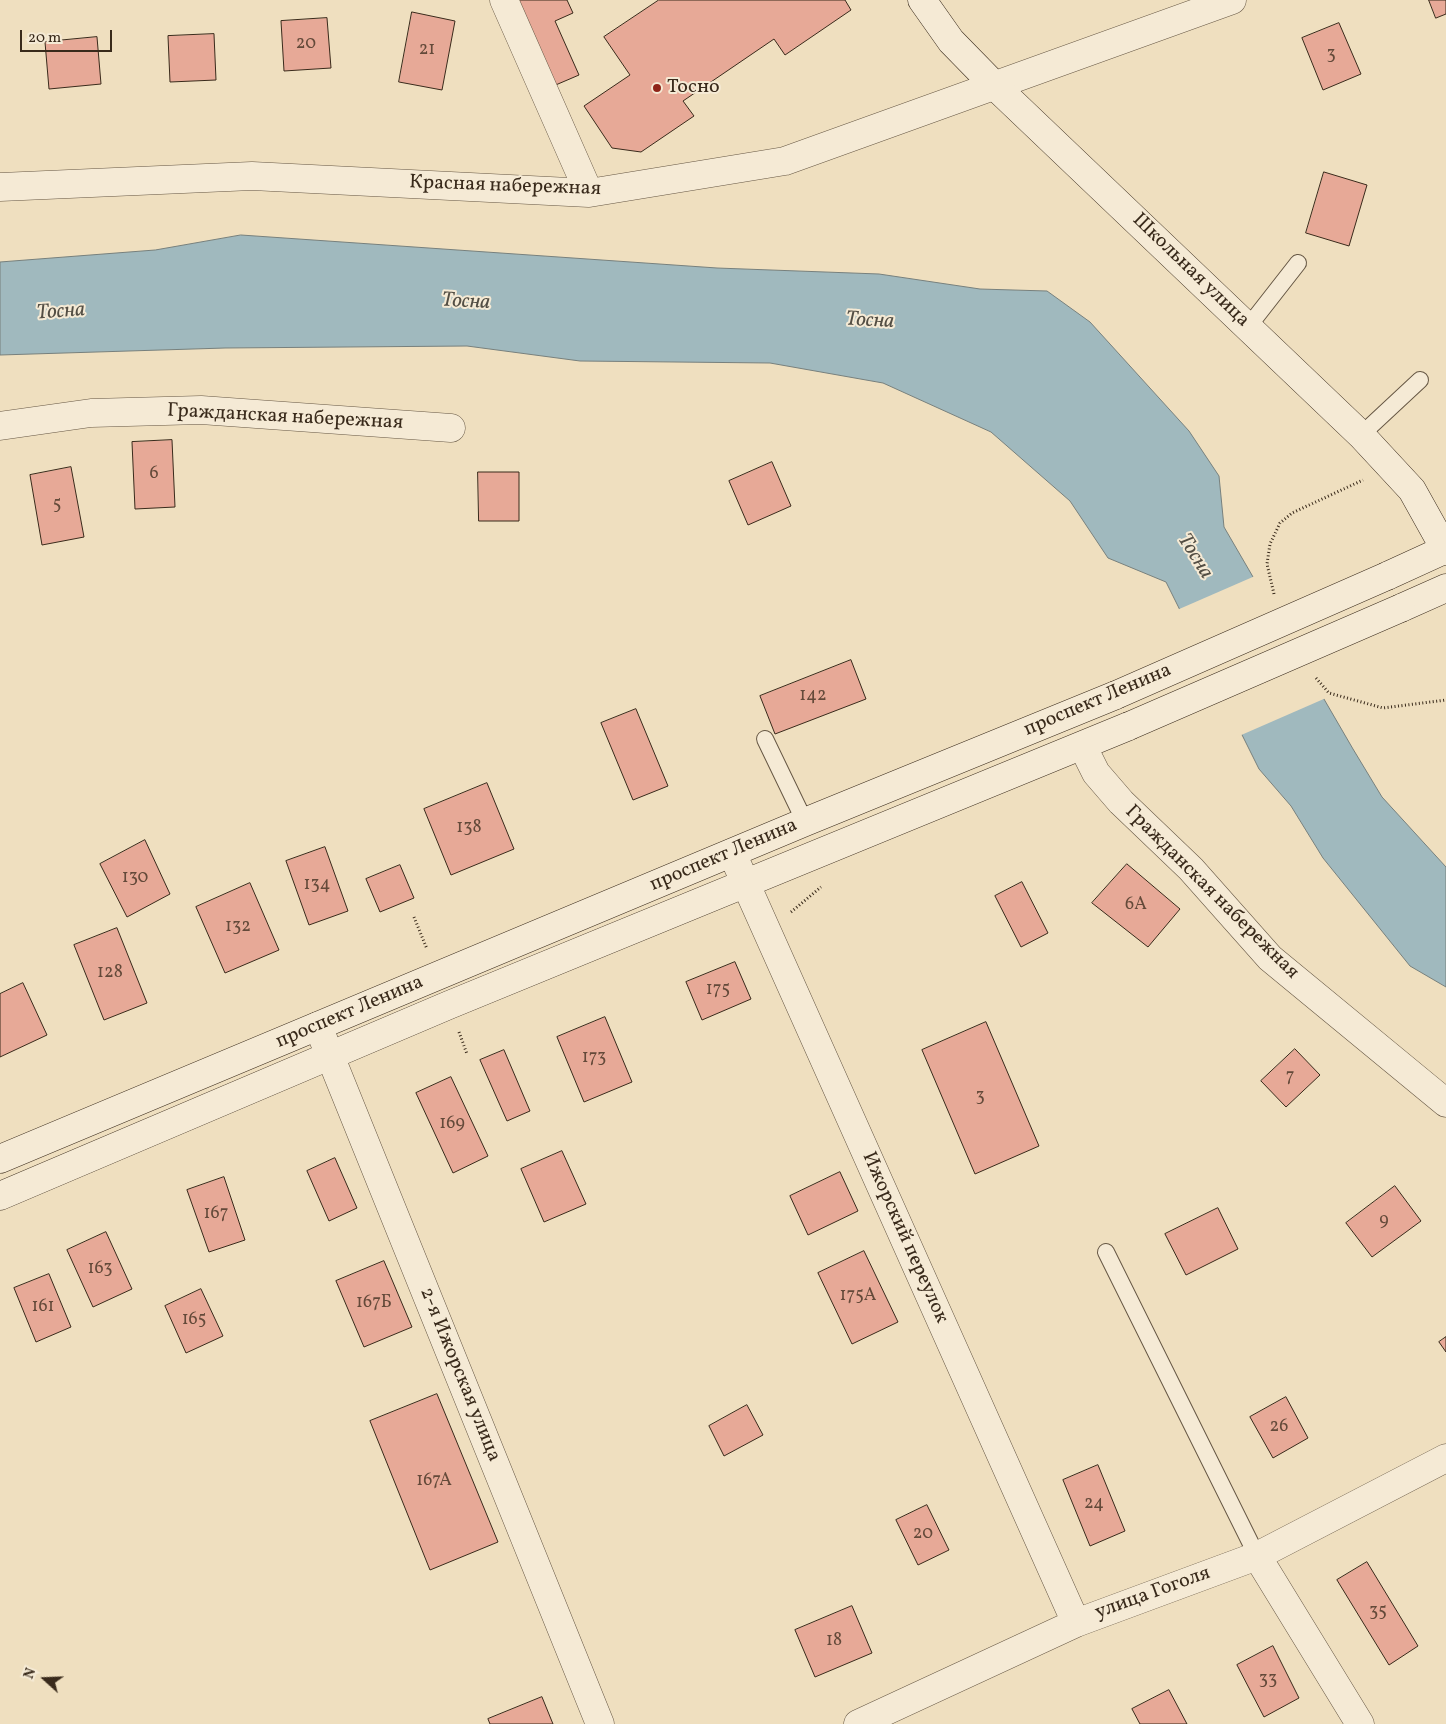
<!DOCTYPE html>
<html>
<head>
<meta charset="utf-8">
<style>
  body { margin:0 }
  #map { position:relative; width:1446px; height:1724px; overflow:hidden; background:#efdfbf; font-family:Vollkorn,serif }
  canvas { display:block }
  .north { position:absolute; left:20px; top:1654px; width:50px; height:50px; -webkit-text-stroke:4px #f5ead5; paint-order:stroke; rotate:290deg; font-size:14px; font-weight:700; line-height:20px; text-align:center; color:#392a1b }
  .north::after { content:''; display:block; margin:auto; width:18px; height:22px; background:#392a1b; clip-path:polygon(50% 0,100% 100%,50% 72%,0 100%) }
  .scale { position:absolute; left:20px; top:30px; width:92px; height:22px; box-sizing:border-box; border:2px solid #392a1b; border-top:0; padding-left:6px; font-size:15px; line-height:18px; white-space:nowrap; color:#392a1b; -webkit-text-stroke:4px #f5ead5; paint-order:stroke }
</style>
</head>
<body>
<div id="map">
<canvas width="1446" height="1724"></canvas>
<div class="north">N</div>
<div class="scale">20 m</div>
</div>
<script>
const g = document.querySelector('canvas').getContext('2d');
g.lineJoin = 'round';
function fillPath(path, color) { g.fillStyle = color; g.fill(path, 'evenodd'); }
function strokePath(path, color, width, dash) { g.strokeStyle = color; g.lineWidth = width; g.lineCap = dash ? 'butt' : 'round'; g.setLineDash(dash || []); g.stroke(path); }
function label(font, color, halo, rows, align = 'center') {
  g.font = font + ' Vollkorn,serif'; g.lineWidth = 4; g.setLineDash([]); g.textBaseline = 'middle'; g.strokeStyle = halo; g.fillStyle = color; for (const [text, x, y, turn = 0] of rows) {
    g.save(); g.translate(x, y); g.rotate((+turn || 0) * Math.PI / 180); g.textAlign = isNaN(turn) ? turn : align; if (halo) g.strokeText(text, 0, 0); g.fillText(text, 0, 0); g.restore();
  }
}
const water = new Path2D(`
  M 241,235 L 717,268 L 879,274 L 980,289 L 1047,291 L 1090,322 L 1189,431 L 1219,476 L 1224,527 L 1353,749 L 1382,797 L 1446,867 L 1446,987 L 1410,966 L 1323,858 L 1291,806 L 1259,769 L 1166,582 L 1108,558 L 1070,501 L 991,432 L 883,383 L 770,363 L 580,361 L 467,346 L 225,348 L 0,355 L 0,262 L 155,250 Z`);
fillPath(water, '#a0b9be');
strokePath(water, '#77807d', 1);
fillPath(new Path2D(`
  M 1255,576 L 1326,698 L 1239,736 L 1177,610 Z`), '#efdfbf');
const building = new Path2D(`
  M 514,0 L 567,0 L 573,13 L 555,21 L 579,75 L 551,87 Z
  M 659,0 L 845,0 L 851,10 L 785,55 L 774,39 L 683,101 L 694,116 L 641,152 L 612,148 L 584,106 L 630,75 L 604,37 Z
  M 1429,0 L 1446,0 L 1446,14 L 1436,18 Z
  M 412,12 L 455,21 L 442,90 L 399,82 Z
  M 327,18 L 331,68 L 284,71 L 281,21 Z
  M 1339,23 L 1361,74 L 1323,90 L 1302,38 Z
  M 214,34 L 216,80 L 170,82 L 168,36 Z
  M 97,37 L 101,84 L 49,89 L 45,42 Z
  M 1324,172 L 1367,185 L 1349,246 L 1306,233 Z
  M 172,440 L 175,507 L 135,509 L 132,442 Z
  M 772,462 L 791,506 L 748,525 L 729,481 Z
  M 71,467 L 84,537 L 42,545 L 30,475 Z
  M 478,472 L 519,472 L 519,521 L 479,521 Z
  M 851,660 L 866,699 L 775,734 L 760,696 Z
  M 636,709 L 668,786 L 633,800 L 601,723 Z
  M 487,783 L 514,849 L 451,875 L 424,809 Z
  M 145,840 L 170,894 L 127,917 L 100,864 Z
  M 325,847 L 348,911 L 309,925 L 286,861 Z
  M 1127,864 L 1180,909 L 1148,947 L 1092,903 Z
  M 400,865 L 414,898 L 380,912 L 366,879 Z
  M 1022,882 L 1048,933 L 1021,947 L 995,896 Z
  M 250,883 L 279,950 L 225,973 L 196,907 Z
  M 117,928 L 147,1003 L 104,1020 L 74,945 Z
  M 735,962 L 751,999 L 702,1020 L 686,982 Z
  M 23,983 L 47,1035 L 0,1057 L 0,994 Z
  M 605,1017 L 632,1082 L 584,1102 L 557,1037 Z
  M 986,1022 L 1039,1146 L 975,1174 L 922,1050 Z
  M 1295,1049 L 1320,1075 L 1286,1107 L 1261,1081 Z
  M 504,1050 L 530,1111 L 507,1121 L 480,1060 Z
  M 451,1077 L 488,1156 L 453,1173 L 416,1093 Z
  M 562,1151 L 586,1204 L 544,1222 L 521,1169 Z
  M 335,1158 L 357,1208 L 329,1221 L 307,1171 Z
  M 840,1172 L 858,1211 L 808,1235 L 790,1196 Z
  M 224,1177 L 245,1240 L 209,1252 L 187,1190 Z
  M 1395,1186 L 1421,1221 L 1372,1257 L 1346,1223 Z
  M 1218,1208 L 1238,1249 L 1186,1275 L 1165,1234 Z
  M 106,1232 L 132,1289 L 93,1307 L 67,1250 Z
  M 864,1251 L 898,1322 L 852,1344 L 818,1273 Z
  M 384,1261 L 412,1327 L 364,1347 L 336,1281 Z
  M 49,1274 L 71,1327 L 36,1342 L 14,1288 Z
  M 201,1289 L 223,1336 L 186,1353 L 165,1306 Z
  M 1446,1337 L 1446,1352 L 1439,1342 Z
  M 437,1394 L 498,1542 L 430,1570 L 370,1421 Z
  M 1286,1397 L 1308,1438 L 1273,1458 L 1250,1417 Z
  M 747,1405 L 763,1435 L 724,1456 L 709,1426 Z
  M 1098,1465 L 1125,1531 L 1090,1546 L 1063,1480 Z
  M 927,1505 L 949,1550 L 918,1565 L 896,1520 Z
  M 1367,1562 L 1418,1646 L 1389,1665 L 1337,1580 Z
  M 852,1606 L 872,1653 L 815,1677 L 795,1630 Z
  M 1273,1646 L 1299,1698 L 1264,1717 L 1237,1665 Z
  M 1169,1690 L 1187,1724 L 1140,1724 L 1132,1709 Z
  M 542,1697 L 553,1724 L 490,1724 L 488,1719 Z`);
fillPath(building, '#e7a997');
strokePath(building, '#392a1b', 1);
const lane = new Path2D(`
  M 1248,327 L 1298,263
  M 1361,435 L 1420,380
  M 765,739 L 805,822
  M 1106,1252 L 1257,1556`);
const street = new Path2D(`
  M 504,0 L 589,193
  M 0,187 L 252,176 L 589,193 L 785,161 L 1232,0
  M 0,426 L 91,413 L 201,410 L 451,428
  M 1083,747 L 1096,773 L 1121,802 L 1191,869 L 1270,958 L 1446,1103
  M 732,853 L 1076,1623
  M 318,1026 L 600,1724
  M 1257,1556 L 1360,1724
  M 858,1724 L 1076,1623 L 1257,1556 L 1446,1458`);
const secondary = new Path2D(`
  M 922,0 L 951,41 L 995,86 L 1361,435 L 1412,490 L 1446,551
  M 1387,576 L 1446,549
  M 1401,608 L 1446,588
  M 0,1159 L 805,822 L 1116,695
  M 0,1196 L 449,1005 L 1129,726`);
strokePath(lane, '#665744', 18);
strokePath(street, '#665744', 29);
strokePath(secondary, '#392a1b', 29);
strokePath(new Path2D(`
  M 1274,594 L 1267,564 L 1270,544 L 1280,523 L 1292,513 L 1363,480
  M 1316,678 L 1329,693 L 1383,708 L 1446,700
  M 791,912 L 821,887
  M 414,917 L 427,949
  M 459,1032 L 467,1054`), '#392a1b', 3, [1, 2.5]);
strokePath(lane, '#f5ead5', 16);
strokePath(street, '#f5ead5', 28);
strokePath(secondary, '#f5ead5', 28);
const secondaryBridge = new Path2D(`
  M 1116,695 L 1387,576
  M 1129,726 L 1401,608`);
strokePath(secondaryBridge, '#392a1b', 29, []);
strokePath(secondaryBridge, '#f5ead5', 28);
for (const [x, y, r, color] of [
  [657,88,5,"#8f2418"]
]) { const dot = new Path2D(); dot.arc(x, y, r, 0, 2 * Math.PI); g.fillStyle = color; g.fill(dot); strokePath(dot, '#f5ead5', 2); }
label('18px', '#644a3a', null, [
  ["20",306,45],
  ["21",427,51],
  ["3",1331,56],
  ["6",154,475],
  ["5",57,506],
  ["142",813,697],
  ["138",469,829],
  ["130",135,879],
  ["134",317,886],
  ["6А",1136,906],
  ["132",238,928],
  ["128",110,974],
  ["175",718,991],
  ["173",594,1059],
  ["7",1290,1078],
  ["3",980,1098],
  ["169",452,1125],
  ["167",216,1215],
  ["9",1384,1222],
  ["163",100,1270],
  ["175А",858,1297],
  ["167Б",374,1304],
  ["161",43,1308],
  ["165",194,1321],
  ["26",1279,1428],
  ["167А",434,1482],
  ["24",1094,1505],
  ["20",923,1535],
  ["35",1378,1613],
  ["18",834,1642],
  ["33",1268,1681]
]);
label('20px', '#392a1b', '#f5ead5', [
  ["Тосно",667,88]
], 'left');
label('20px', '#392a1b', '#f5ead5', [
  ["Красная набережная",505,187,2],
  ["Школьная улица",1190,271,44],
  ["Гражданская набережная",285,418,3],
  ["проспект Ленина",1098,701,-23],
  ["проспект Ленина",724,856,-23],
  ["Гражданская набережная",1211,893,45],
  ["проспект Ленина",350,1013,-23],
  ["Ижорский переулок",904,1238,66],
  ["2-я Ижорская улица",459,1375,68],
  ["улица Гоголя",1153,1594,-20]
]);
label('italic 21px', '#534e44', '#f5ead5', [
  ["Тосна",466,303,3],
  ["Тосна",61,313,-4],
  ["Тосна",870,322,3],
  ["Тосна",1194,557,58]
]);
</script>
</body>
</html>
